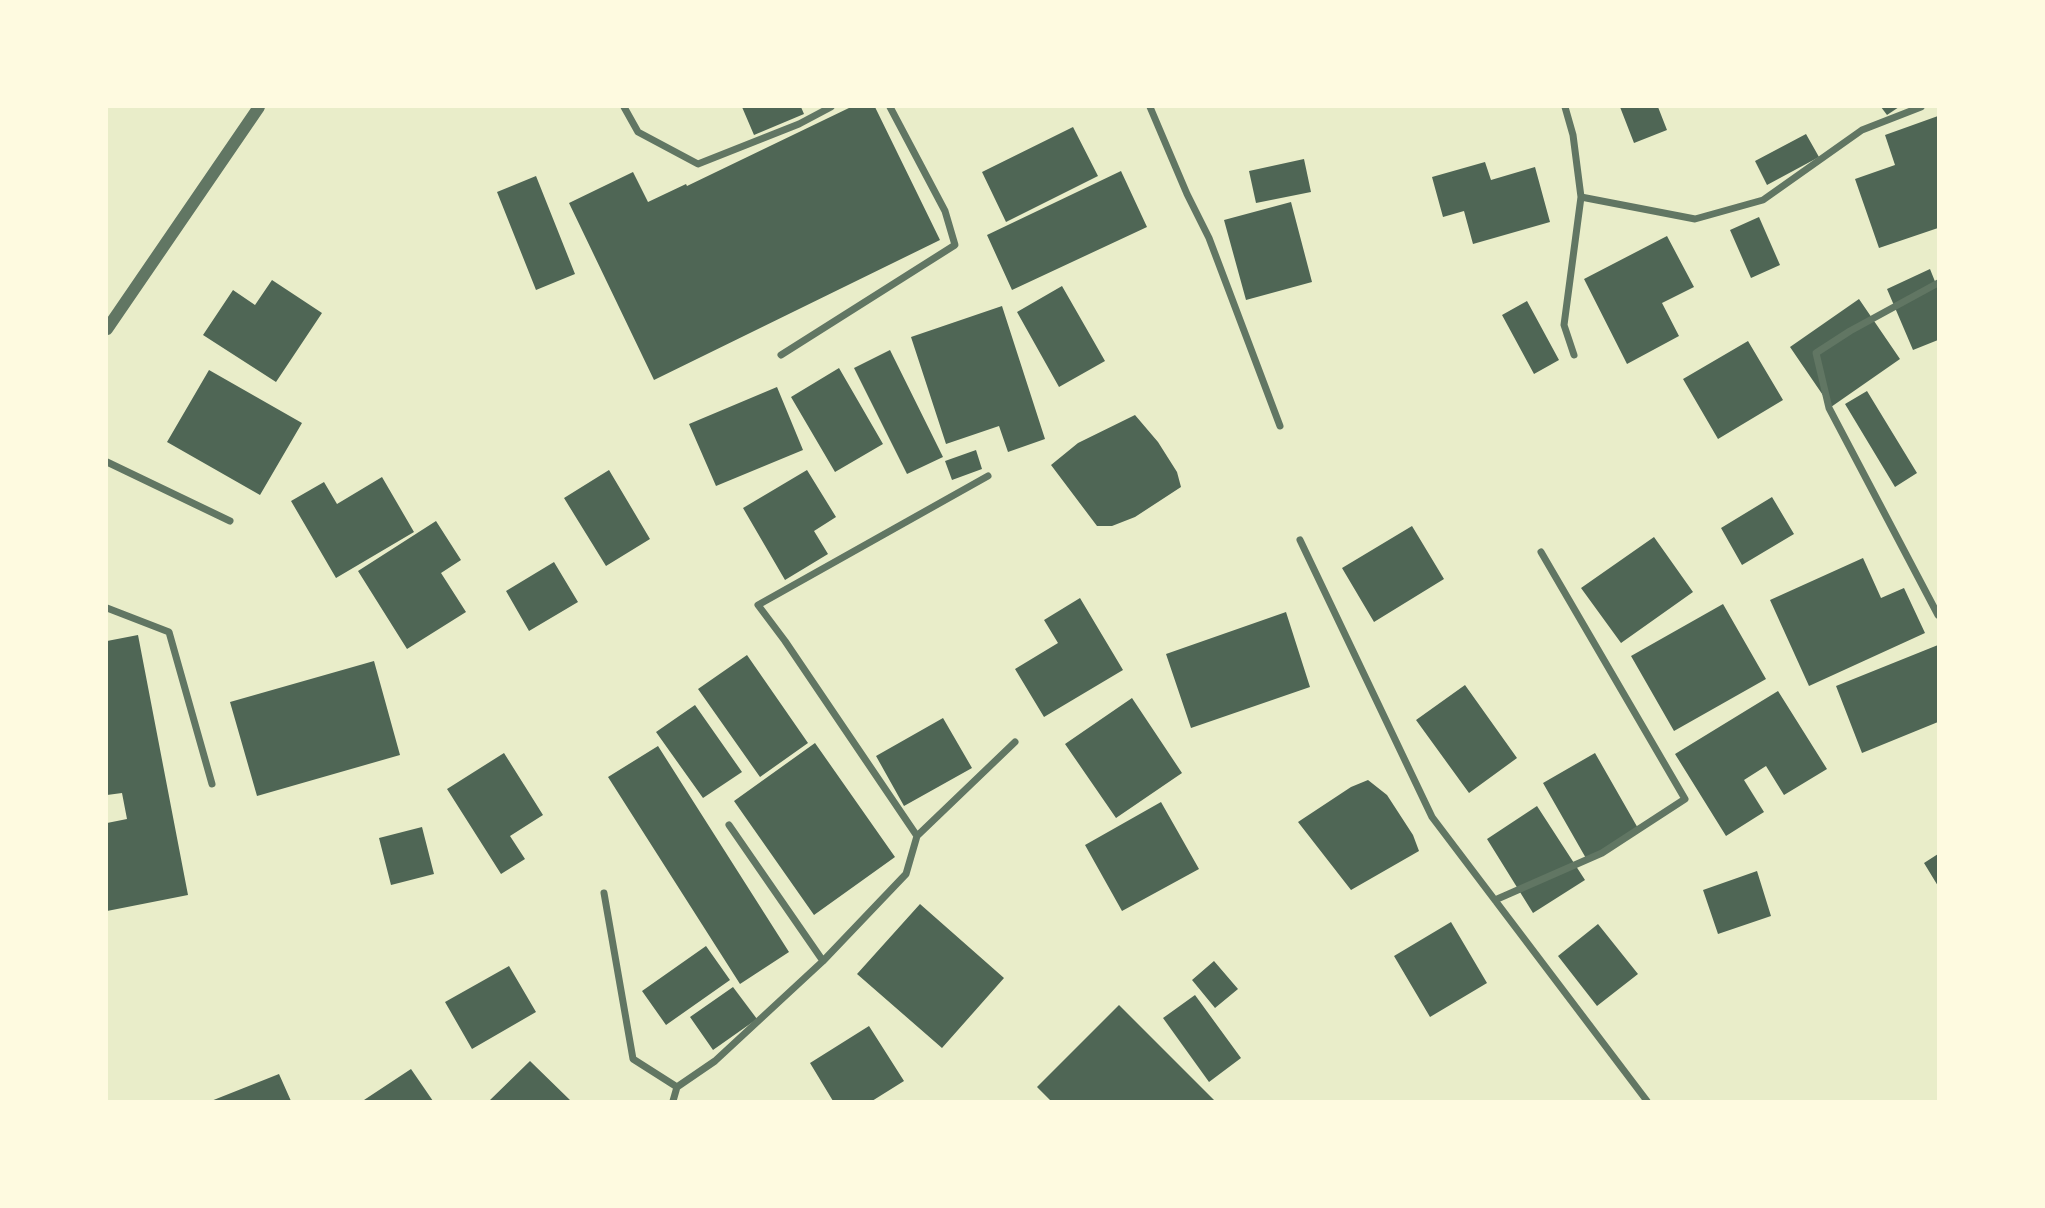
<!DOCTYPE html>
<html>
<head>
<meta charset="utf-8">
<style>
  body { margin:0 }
  #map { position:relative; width:2045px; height:1208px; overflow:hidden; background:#e9edc9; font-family:Inter,sans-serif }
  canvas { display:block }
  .frame { position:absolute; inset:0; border:108px solid #fefae0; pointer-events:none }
</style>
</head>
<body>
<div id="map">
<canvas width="2045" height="1208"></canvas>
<div class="frame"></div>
</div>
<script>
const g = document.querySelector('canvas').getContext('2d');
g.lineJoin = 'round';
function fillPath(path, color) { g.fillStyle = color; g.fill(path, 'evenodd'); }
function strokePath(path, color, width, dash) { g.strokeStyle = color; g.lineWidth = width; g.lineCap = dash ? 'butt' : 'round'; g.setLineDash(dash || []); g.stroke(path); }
fillPath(new Path2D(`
  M 742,107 L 801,107 L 804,114 L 754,135 Z
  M 851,107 L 875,107 L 940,240 L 654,380 L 569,203 L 633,172 L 648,202 L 686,184 L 687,186 Z
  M 1620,107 L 1658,107 L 1667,130 L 1634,143 Z
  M 1881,107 L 1899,107 L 1887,115 Z
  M 1938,116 L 1938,228 L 1879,248 L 1855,179 L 1895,165 L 1885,135 Z
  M 1073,127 L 1098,176 L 1006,222 L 982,172 Z
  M 1806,134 L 1819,157 L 1767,185 L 1755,161 Z
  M 1304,159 L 1311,192 L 1256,203 L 1249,171 Z
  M 1485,162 L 1491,180 L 1535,167 L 1550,222 L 1473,244 L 1464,211 L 1443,217 L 1432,177 Z
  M 1121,171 L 1147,227 L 1012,290 L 987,235 Z
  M 536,176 L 575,274 L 536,290 L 497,192 Z
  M 1291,202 L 1312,282 L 1246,300 L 1224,220 Z
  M 1759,217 L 1780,265 L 1751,278 L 1730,230 Z
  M 1667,236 L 1694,287 L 1662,303 L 1679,336 L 1627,364 L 1584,279 Z
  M 1930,269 L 1938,289 L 1938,340 L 1913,350 L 1887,289 Z
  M 272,280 L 322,313 L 276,382 L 203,335 L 233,290 L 255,305 Z
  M 1062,286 L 1105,361 L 1059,387 L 1017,312 Z
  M 1859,299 L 1900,359 L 1831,407 L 1790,347 Z
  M 1527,301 L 1559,360 L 1534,374 L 1502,315 Z
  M 1002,306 L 1045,439 L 1008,452 L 999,426 L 946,444 L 911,337 Z
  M 1748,341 L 1783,400 L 1718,439 L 1683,379 Z
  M 890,350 L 943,457 L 907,474 L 854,368 Z
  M 839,368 L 883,444 L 835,472 L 791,397 Z
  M 209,370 L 302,423 L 260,495 L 167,442 Z
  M 777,387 L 803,450 L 716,486 L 689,424 Z
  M 1867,391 L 1917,473 L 1895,487 L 1845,404 Z
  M 1135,415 L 1158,442 L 1177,472 L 1181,487 L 1135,517 L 1112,526 L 1097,526 L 1051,465 L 1078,443 Z
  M 976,450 L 982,469 L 952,480 L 945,461 Z
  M 609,470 L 650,539 L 606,566 L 564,498 Z
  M 807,470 L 836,517 L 814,531 L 828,554 L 785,580 L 743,508 Z
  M 382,477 L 414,532 L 336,578 L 291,501 L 324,482 L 337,504 Z
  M 1772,497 L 1794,534 L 1742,565 L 1721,528 Z
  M 436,521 L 461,560 L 441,573 L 466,612 L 407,649 L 358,571 Z
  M 1412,526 L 1444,579 L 1374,622 L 1342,568 Z
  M 1654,537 L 1693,592 L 1621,643 L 1581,588 Z
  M 1863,558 L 1881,598 L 1904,588 L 1925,633 L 1809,686 L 1770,600 Z
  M 554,562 L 578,602 L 529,631 L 506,591 Z
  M 1080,598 L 1123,670 L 1044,717 L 1015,669 L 1058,643 L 1044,620 Z
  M 1723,604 L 1766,679 L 1674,731 L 1631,656 Z
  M 1286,612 L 1310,687 L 1191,728 L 1166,654 Z
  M 138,635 L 188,895 L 107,911 L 107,823 L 127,819 L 122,793 L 107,795 L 107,641 Z
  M 1938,645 L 1938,722 L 1862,753 L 1836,686 Z
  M 747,655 L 808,743 L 760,777 L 698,689 Z
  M 374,661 L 400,755 L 257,796 L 230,702 Z
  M 1465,685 L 1517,758 L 1469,793 L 1416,720 Z
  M 1778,691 L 1827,769 L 1784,795 L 1766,766 L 1744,780 L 1764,812 L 1726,836 L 1675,754 Z
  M 1132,698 L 1182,773 L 1116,818 L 1065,744 Z
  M 695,705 L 742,772 L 703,798 L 656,732 Z
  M 943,718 L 972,768 L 904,806 L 876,756 Z
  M 815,743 L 895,857 L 814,915 L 734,801 Z
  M 658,746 L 789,952 L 740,984 L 608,777 Z
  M 504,753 L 543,815 L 510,836 L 525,859 L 501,874 L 447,789 Z
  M 1595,753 L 1639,830 L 1587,860 L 1543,783 Z
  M 1368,780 L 1387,795 L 1413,835 L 1419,851 L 1351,890 L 1298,822 L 1351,787 Z
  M 1161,802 L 1199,869 L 1122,911 L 1085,845 Z
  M 1537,806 L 1585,880 L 1533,913 L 1487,839 Z
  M 422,827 L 434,874 L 391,885 L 379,838 Z
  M 1938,854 L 1938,886 L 1924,863 Z
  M 1757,871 L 1771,916 L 1718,934 L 1703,890 Z
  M 920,904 L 1004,978 L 942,1048 L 857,974 Z
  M 1451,922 L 1487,983 L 1430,1017 L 1394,956 Z
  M 1598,924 L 1638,974 L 1597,1006 L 1558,956 Z
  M 706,946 L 730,980 L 666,1025 L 642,991 Z
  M 1214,961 L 1238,989 L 1215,1008 L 1192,980 Z
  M 509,966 L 536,1012 L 472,1049 L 445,1002 Z
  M 733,987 L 757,1019 L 713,1050 L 690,1017 Z
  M 1195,995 L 1241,1058 L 1209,1082 L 1163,1018 Z
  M 1119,1005 L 1215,1101 L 1051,1101 L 1037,1087 Z
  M 869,1026 L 904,1081 L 872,1101 L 833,1101 L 810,1063 Z
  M 530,1061 L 571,1101 L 489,1101 Z
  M 411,1069 L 433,1101 L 366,1101 L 364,1100 Z
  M 279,1074 L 291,1101 L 211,1101 Z`), '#4f6655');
strokePath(new Path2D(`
  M 624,107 L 638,132 L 698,164 L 799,124 L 831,107
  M 1150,107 L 1187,194 L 1209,238 L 1280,426
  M 1565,107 L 1573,135 L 1581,197 L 1564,325 L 1574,355
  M 1581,197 L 1695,219 L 1763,200 L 1862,130 L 1921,107
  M 1938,283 L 1850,331 L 1816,353 L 1829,408 L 1938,615
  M 781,355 L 955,245 L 945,211 L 890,107
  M 107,462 L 230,521
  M 1300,540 L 1432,817 L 1647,1101
  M 107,608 L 169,632 L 212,784
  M 729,825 L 823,961
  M 917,836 L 785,641 L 758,605 L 988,476
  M 604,893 L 633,1059 L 677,1087
  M 1495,900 L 1602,853 L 1685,799 L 1541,552
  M 673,1101 L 677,1087 L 715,1061 L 823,961 L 906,874 L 917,836 L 1015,742`), '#617663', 7);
strokePath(new Path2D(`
  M 107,329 L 259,107`), '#617663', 12);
</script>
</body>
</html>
